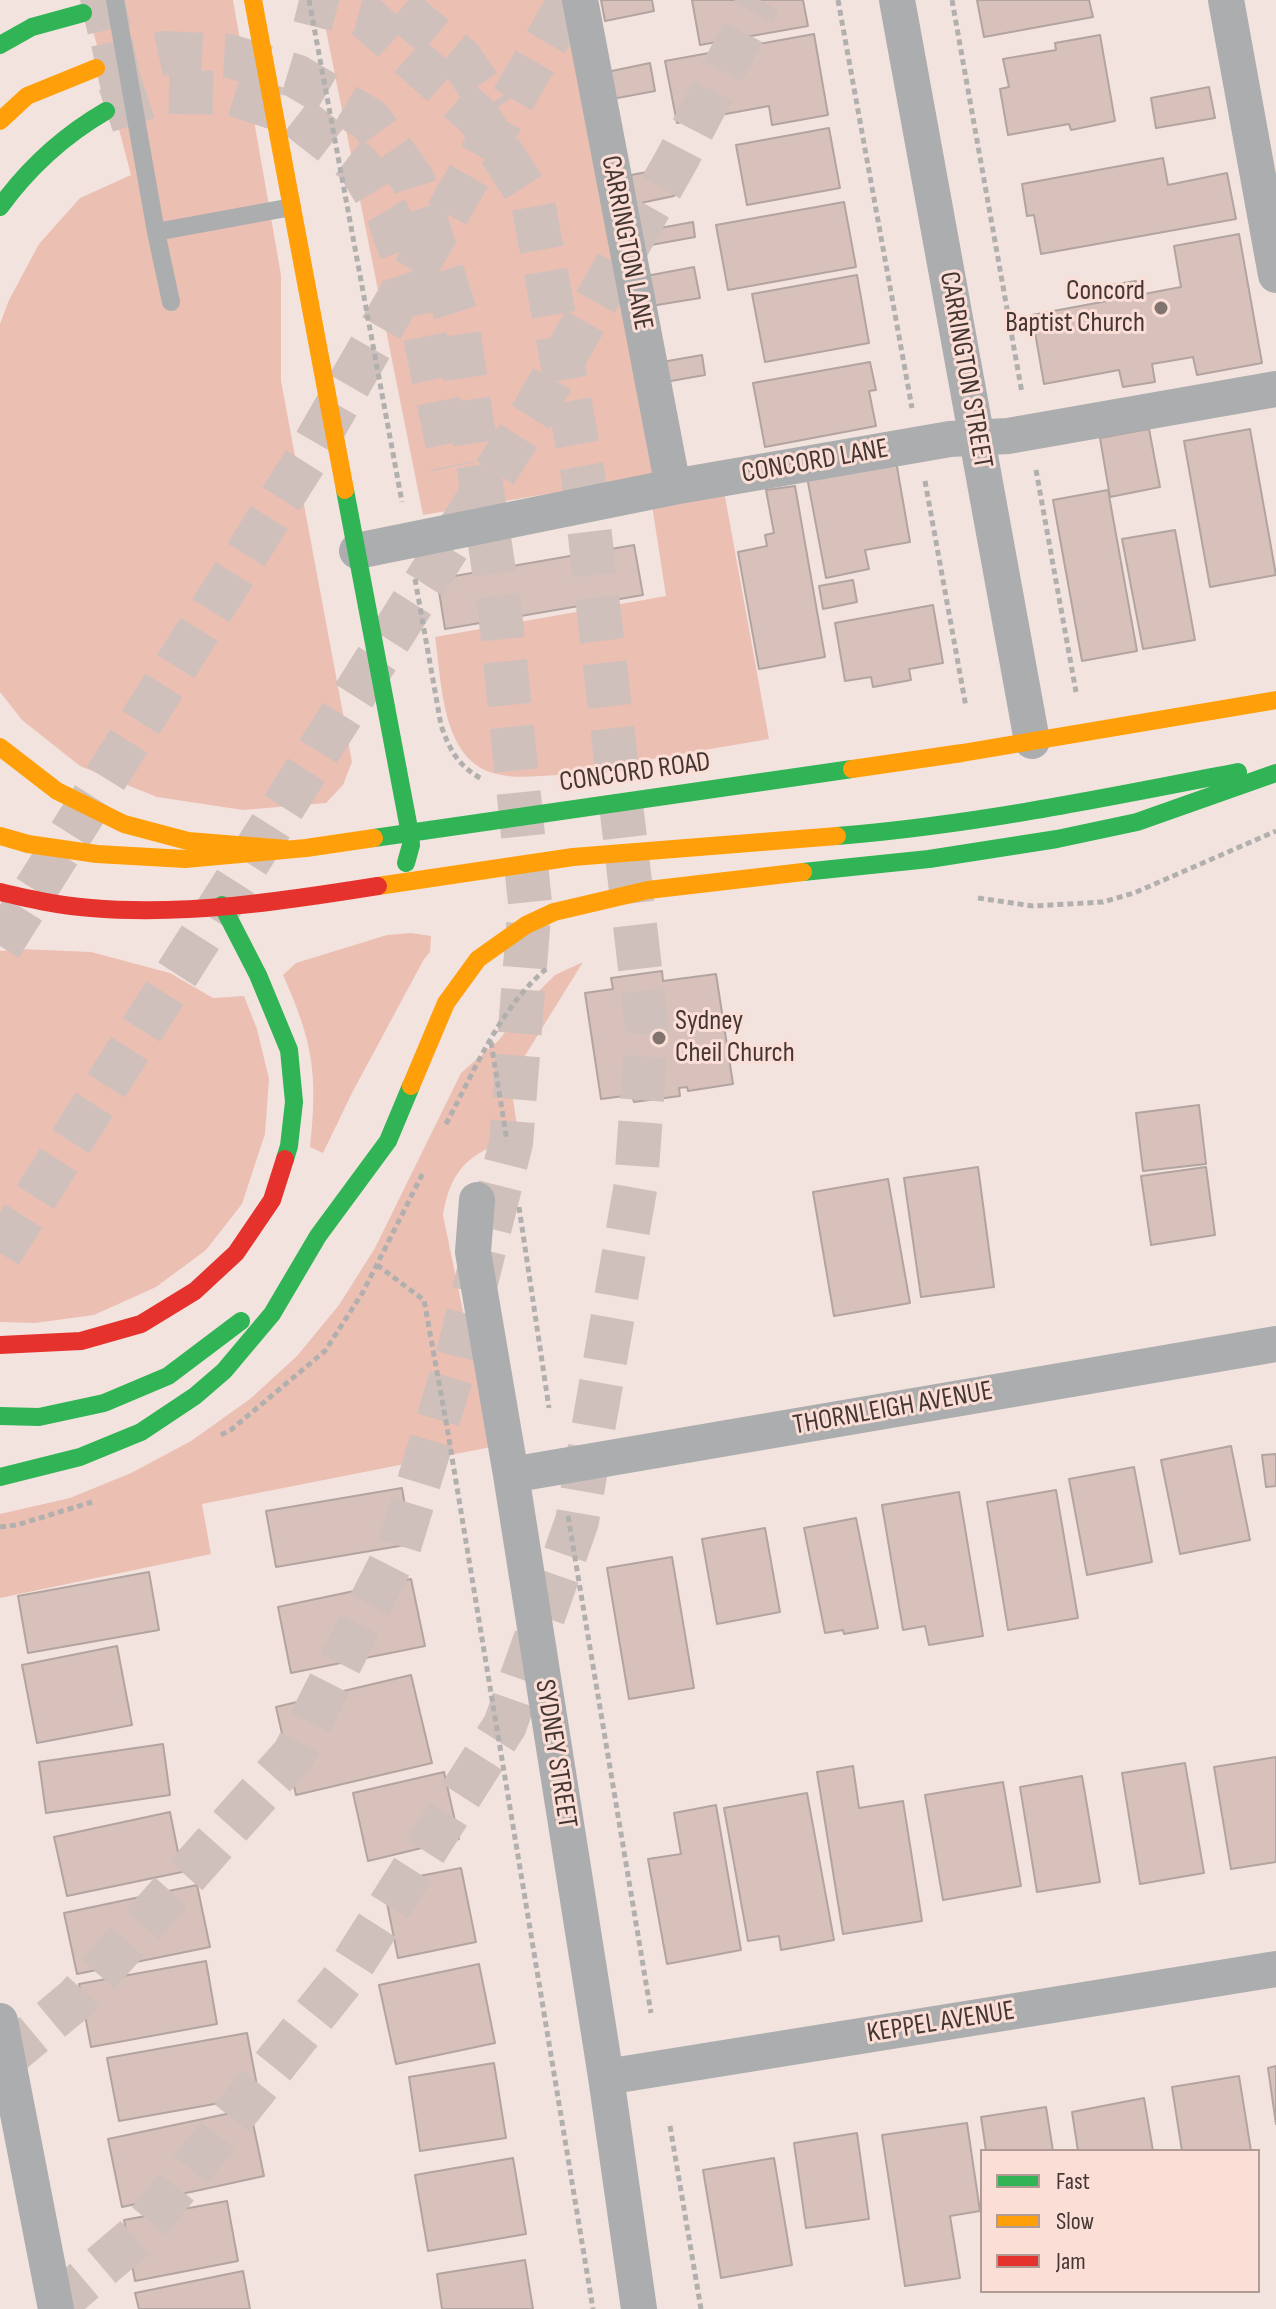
<!DOCTYPE html>
<html>
<head>
<meta charset="utf-8">
<style>
  body { margin:0 }
  #map { position:relative; width:1276px; height:2309px; overflow:hidden; background:#f3e3de; font-family:"Sofia Sans Condensed",sans-serif }
  canvas { display:block }
  .legend { position:absolute; left:980px; top:2149px; width:280px; height:144px; box-sizing:border-box; background:#fbded6; border:2px solid #b29b94; margin:0; padding:10px 14px; list-style:none; font-size:24px; color:#443632 }
  .legend li { display:flex; align-items:center; gap:16px; height:40px }
  .legend b { width:40px; border:2px solid #b29b94 }
</style>
</head>
<body>
<div id="map">
<canvas width="1276" height="2309"></canvas>
<ul class="legend">
<li><b style="height:10px;background:#30b455"></b>Fast</li>
<li><b style="height:10px;background:#ff9f0a"></b>Slow</li>
<li><b style="height:10px;background:#e5322d"></b>Jam</li>
</ul>
</div>
<script>
const g = document.querySelector('canvas').getContext('2d');
g.lineJoin = 'round';
function fillPath(path, color) { g.fillStyle = color; g.fill(path, 'evenodd'); }
function strokePath(path, color, width, dash) { g.strokeStyle = color; g.lineWidth = width; g.lineCap = dash ? 'butt' : 'round'; g.setLineDash(dash || []); g.stroke(path); }
function label(font, color, halo, rows, align = 'center') {
  g.font = font + ' "Sofia Sans Condensed",sans-serif'; g.lineWidth = 6; g.setLineDash([]); g.textBaseline = 'middle'; g.strokeStyle = halo; g.fillStyle = color; for (const [text, x, y, turn = 0] of rows) {
    g.save(); g.translate(x, y); g.rotate((+turn || 0) * Math.PI / 180); g.textAlign = isNaN(turn) ? turn : align; if (halo) g.strokeText(text, 0, 0); g.fillText(text, 0, 0); g.restore();
  }
}
fillPath(new Path2D(`
  M 85,0 L 233,0 L 281,275 L 281,381 L 352,762 L 343,785 L 326,803 L 243,810 L 157,797 L 80,766 L 22,720 L 0,692 L 0,324 L 9,300 L 39,244 L 80,198 L 131,175 Z
  M 320,0 L 566,0 L 653,476 L 423,515 Z
  M 724,491 L 769,739 L 559,775 C 538,776 516,779 497,774 C 441,762 442,682 435,637 L 666,596 L 652,505 Z
  M 411,933 L 431,936 L 430,952 L 424,959 L 352,1093 L 323,1153 L 310,1147 C 318,1074 313,1042 283,975 L 296,963 L 387,935 Z
  M 20,949 L 91,952 L 170,973 L 213,998 L 244,996 L 257,1029 L 269,1079 L 265,1134 L 242,1204 L 206,1250 L 156,1287 L 94,1315 L 35,1323 L 0,1322 L 0,951 Z
  M 583,962 L 510,1080 L 519,1138 C 473,1150 451,1166 443,1215 L 491,1447 L 202,1504 L 211,1554 L 0,1598 L 0,1514 L 70,1498 L 131,1473 L 191,1441 L 250,1399 L 297,1356 L 339,1305 L 375,1248 L 461,1073 L 499,1040 L 529,1001 L 555,975 Z`), '#ecbfb3');
const building = new Path2D(`
  M 601,0 L 652,0 L 654,11 L 605,21 Z
  M 692,0 L 803,0 L 808,26 L 700,45 Z
  M 977,0 L 1089,0 L 1093,17 L 984,37 Z
  M 814,34 L 828,115 L 772,125 L 769,106 L 677,123 L 665,61 Z
  M 1100,35 L 1115,121 L 1071,130 L 1069,124 L 1008,135 L 1000,89 L 1009,87 L 1003,59 L 1056,50 L 1055,43 Z
  M 650,63 L 655,91 L 612,99 L 607,72 Z
  M 1209,87 L 1215,118 L 1156,128 L 1151,98 Z
  M 829,128 L 840,188 L 747,205 L 736,145 Z
  M 1163,158 L 1168,185 L 1227,173 L 1236,219 L 1041,254 L 1034,215 L 1027,216 L 1022,184 Z
  M 669,168 L 674,196 L 636,204 L 631,175 Z
  M 844,202 L 856,267 L 728,290 L 716,225 Z
  M 693,222 L 695,237 L 651,245 L 649,230 Z
  M 1239,234 L 1262,363 L 1197,375 L 1193,357 L 1152,364 L 1155,382 L 1123,387 L 1119,370 L 1044,384 L 1032,315 L 1107,301 L 1105,286 L 1136,281 L 1139,295 L 1181,287 L 1174,246 Z
  M 694,267 L 700,298 L 651,306 L 646,276 Z
  M 857,275 L 869,343 L 765,362 L 752,294 Z
  M 702,355 L 705,375 L 665,382 L 662,362 Z
  M 870,362 L 876,390 L 869,391 L 876,426 L 765,447 L 753,383 Z
  M 1149,429 L 1160,487 L 1110,497 L 1100,438 Z
  M 1250,429 L 1276,575 L 1210,587 L 1184,441 Z
  M 896,461 L 910,542 L 865,550 L 869,569 L 826,578 L 807,477 Z
  M 795,486 L 825,657 L 759,669 L 738,552 L 767,546 L 765,535 L 774,533 L 766,490 Z
  M 1108,490 L 1137,651 L 1082,661 L 1053,500 Z
  M 1175,530 L 1195,640 L 1143,649 L 1122,539 Z
  M 634,545 L 643,595 L 445,629 L 437,579 Z
  M 853,580 L 857,602 L 823,609 L 819,586 Z
  M 933,605 L 943,663 L 909,669 L 911,680 L 873,687 L 871,677 L 845,681 L 835,623 Z
  M 662,971 L 663,981 L 716,974 L 733,1084 L 688,1091 L 687,1087 L 679,1088 L 680,1096 L 634,1102 L 632,1095 L 601,1099 L 585,993 L 613,989 L 611,978 Z
  M 1199,1105 L 1206,1164 L 1143,1171 L 1136,1113 Z
  M 978,1167 L 994,1287 L 921,1297 L 904,1178 Z
  M 1206,1167 L 1215,1235 L 1151,1245 L 1141,1176 Z
  M 888,1179 L 910,1303 L 834,1316 L 813,1192 Z
  M 1231,1446 L 1250,1540 L 1180,1554 L 1161,1460 Z
  M 1276,1454 L 1276,1486 L 1266,1487 L 1262,1455 Z
  M 1134,1467 L 1152,1562 L 1087,1575 L 1069,1479 Z
  M 402,1488 L 411,1544 L 276,1567 L 266,1511 Z
  M 1056,1490 L 1078,1618 L 1008,1630 L 987,1502 Z
  M 959,1492 L 983,1636 L 929,1645 L 925,1626 L 903,1630 L 882,1505 Z
  M 856,1518 L 878,1628 L 844,1634 L 843,1630 L 825,1633 L 804,1528 Z
  M 765,1528 L 780,1612 L 717,1624 L 702,1539 Z
  M 672,1557 L 694,1688 L 629,1699 L 607,1568 Z
  M 149,1572 L 159,1630 L 28,1653 L 18,1596 Z
  M 411,1579 L 425,1646 L 291,1673 L 278,1607 Z
  M 117,1646 L 132,1725 L 37,1743 L 22,1665 Z
  M 411,1675 L 432,1763 L 296,1795 L 276,1707 Z
  M 163,1744 L 170,1795 L 46,1813 L 39,1762 Z
  M 1276,1757 L 1276,1862 L 1231,1869 L 1214,1767 Z
  M 1185,1763 L 1204,1873 L 1140,1884 L 1122,1773 Z
  M 853,1766 L 859,1808 L 903,1801 L 922,1921 L 843,1934 L 817,1772 Z
  M 444,1772 L 459,1839 L 368,1861 L 353,1793 Z
  M 1082,1776 L 1100,1882 L 1037,1892 L 1020,1787 Z
  M 1003,1782 L 1021,1886 L 943,1900 L 925,1795 Z
  M 807,1793 L 834,1940 L 781,1950 L 779,1936 L 748,1941 L 724,1808 Z
  M 716,1805 L 741,1950 L 667,1964 L 648,1859 L 681,1854 L 674,1813 Z
  M 170,1812 L 182,1872 L 67,1896 L 54,1837 Z
  M 461,1868 L 476,1942 L 398,1958 L 383,1883 Z
  M 197,1885 L 210,1947 L 77,1974 L 64,1913 Z
  M 206,1961 L 217,2024 L 91,2047 L 79,1984 Z
  M 479,1964 L 495,2043 L 396,2064 L 379,1985 Z
  M 247,2033 L 259,2096 L 119,2121 L 107,2058 Z
  M 494,2063 L 506,2138 L 420,2151 L 409,2077 Z
  M 1276,2066 L 1276,2124 L 1268,2068 Z
  M 1239,2076 L 1251,2151 L 1182,2151 L 1172,2087 Z
  M 1144,2098 L 1153,2151 L 1078,2151 L 1072,2112 Z
  M 1046,2107 L 1053,2151 L 986,2151 L 981,2117 Z
  M 250,2109 L 264,2176 L 122,2207 L 108,2139 Z
  M 967,2123 L 980,2211 L 950,2216 L 960,2278 L 905,2286 L 882,2135 Z
  M 857,2133 L 869,2219 L 806,2228 L 794,2143 Z
  M 513,2158 L 526,2234 L 428,2251 L 415,2175 Z
  M 774,2158 L 792,2265 L 721,2278 L 703,2170 Z
  M 227,2201 L 238,2261 L 135,2281 L 124,2220 Z
  M 525,2260 L 533,2309 L 442,2309 L 437,2274 Z
  M 243,2271 L 250,2309 L 139,2309 L 135,2293 Z`);
fillPath(building, '#d9c1bb');
strokePath(building, '#b2a4a0', 2);
strokePath(new Path2D(`
  M 401,9 L 461,59 L 495,109
  M 83,13 L 140,0
  M 106,111 L 163,92 L 229,93 L 294,114 L 358,164 L 388,214 L 417,298 L 452,467
  M 0,946 L 305,461 L 570,0
  M 0,1253 L 531,416 L 677,159 L 760,0
  M 0,2062 L 76,1999 L 294,1754 L 399,1547 L 457,1358 L 511,1143 L 530,903 L 500,612 L 456,315 L 413,180 L 370,120 L 296,76 L 229,56 L 165,53 L 96,68
  M 51,2309 L 138,2235 L 344,1978 L 505,1725 L 577,1521 L 636,1184 L 647,1029 L 583,475 L 533,202 L 478,117 L 366,17 L 299,0`), '#d0c0bc', 44, [44, 22]);
strokePath(new Path2D(`
  M 309,0 L 402,502
  M 838,0 L 912,408
  M 952,0 L 1022,393
  M 1036,470 L 1076,692
  M 925,481 L 966,707
  M 415,579 L 441,725 C 449,749 458,766 482,779
  M 978,898 L 1033,906 L 1103,902 L 1134,893 L 1276,831
  M 491,1042 L 507,1141
  M 446,1124 C 475,1070 499,1009 546,969
  M 519,1207 L 549,1408
  M 377,1265 L 424,1300 L 447,1427 L 593,2309
  M 221,1435 L 232,1429 L 325,1351 L 363,1292 L 423,1173
  M 568,1516 L 651,2013
  M 0,1527 L 17,1525 L 92,1502
  M 670,2126 L 701,2309`), '#b2b0ae', 5, [6, 4]);
strokePath(new Path2D(`
  M 115,0 L 156,232 L 292,207
  M 156,232 L 171,302`), '#abadae', 18);
strokePath(new Path2D(`
  M 580,0 L 673,487
  M 897,0 L 1032,741
  M 1226,0 L 1276,275
  M 357,551 L 673,487 L 950,439 L 1008,436 L 1276,389
  M 477,1200 L 473,1252 L 511,1475 L 606,2077 L 639,2309
  M 511,1475 L 1276,1344
  M 0,2021 L 56,2309
  M 606,2077 L 1276,1969`), '#abadae', 36);
strokePath(new Path2D(`
  M 0,45 L 32,27 L 83,13
  M 0,207 C 29,167 63,136 106,111
  M 345,490 L 410,834 L 411,845 L 406,863
  M 837,836 C 973,825 1105,798 1238,772
  M 374,838 L 852,769
  M 803,872 L 929,859 L 1057,839 L 1137,822 L 1276,773
  M 222,905 L 258,975 L 289,1050 L 294,1102 L 289,1146 L 285,1159
  M 0,1416 L 39,1417 L 104,1403 L 168,1376 L 241,1321
  M 0,1477 L 80,1457 L 141,1432 L 195,1396 L 224,1371 L 272,1314 L 318,1236 L 388,1141 L 411,1086`), '#30b455', 18);
strokePath(new Path2D(`
  M 253,0 L 345,490
  M 0,121 L 27,96 L 96,68
  M 0,747 L 57,791 L 124,824 L 188,841 L 287,849
  M 852,769 L 962,753 L 1276,700
  M 0,836 L 28,844 L 97,854 L 185,859 L 306,848 L 374,838
  M 378,886 L 573,857 L 837,836
  M 411,1086 L 446,1003 L 478,959 L 526,925 L 554,912 L 648,890 L 803,872`), '#ff9f0a', 18);
strokePath(new Path2D(`
  M 0,892 C 30,899 60,906 91,908 C 186,916 284,901 378,886
  M 0,1345 L 81,1341 L 141,1324 L 195,1291 L 236,1253 L 272,1200 L 285,1159`), '#e5322d', 18);
for (const [x, y, r, color] of [
  [1161,308,8,"#81736e"],
  [659,1038,8,"#81736e"]
]) { const dot = new Path2D(); dot.arc(x, y, r, 0, 2 * Math.PI); g.fillStyle = color; g.fill(dot); strokePath(dot, '#fbded6', 3); }
label('28px', '#443632', '#fbded6', [
  ["CARRINGTON LANE",626,243,79],
  ["CARRINGTON STREET",965,370,80],
  ["CONCORD LANE",815,462,-10],
  ["CONCORD ROAD",635,773,-8],
  ["THORNLEIGH AVENUE",893,1409,-10],
  ["SYDNEY STREET",555,1754,81],
  ["KEPPEL AVENUE",941,2023,-9]
]);
label('28px', '#443632', '#fbded6', [
  ["Concord",1145,292],
  ["Baptist Church",1145,324],
  ["Sydney",675,1022,"left"],
  ["Cheil Church",675,1054,"left"]
], 'right');
</script>
</body>
</html>
